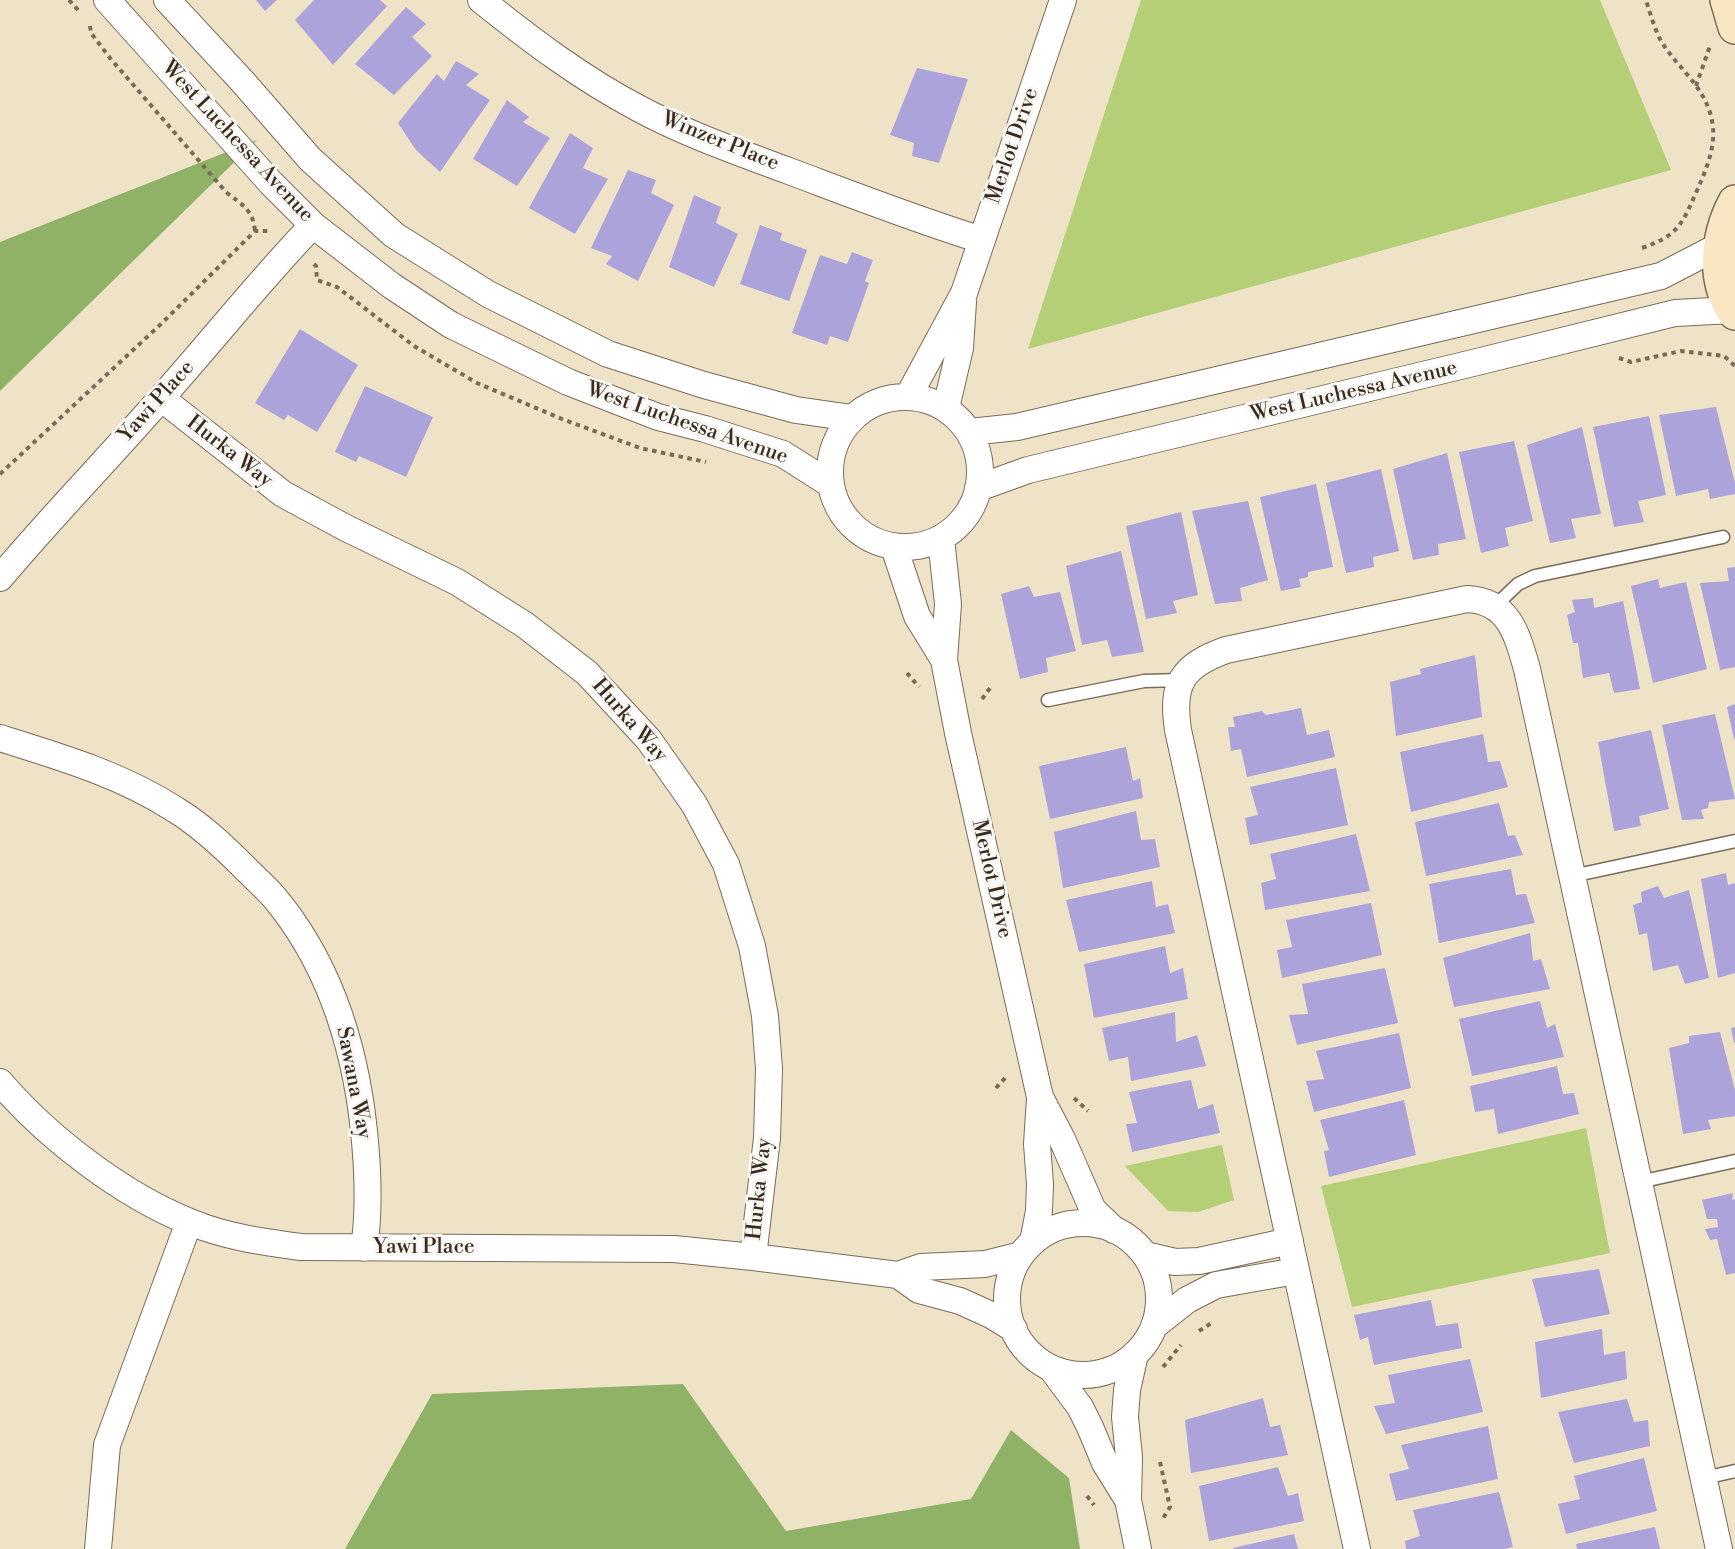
<!DOCTYPE html>
<html>
<head>
<meta charset="utf-8">
<style>
  body { margin:0 }
  canvas { display:block; background:#efe3c7 }
</style>
</head>
<body>
<canvas width="1735" height="1549"></canvas>
<script>
const g = document.querySelector('canvas').getContext('2d');
g.lineJoin = 'round';
function fillPath(path, color) { g.fillStyle = color; g.fill(path, 'evenodd'); }
function strokePath(path, color, width, dash) { g.strokeStyle = color; g.lineWidth = width; g.lineCap = dash ? 'butt' : 'round'; g.setLineDash(dash || []); g.stroke(path); }
function label(font, color, halo, rows, align = 'center') {
  g.font = font + ' "Libre Bodoni",serif'; g.lineWidth = 6; g.setLineDash([]); g.textBaseline = 'middle'; g.strokeStyle = halo; g.fillStyle = color; for (const [text, x, y, turn = 0] of rows) {
    g.save(); g.translate(x, y); g.rotate((+turn || 0) * Math.PI / 180); g.textAlign = isNaN(turn) ? turn : align; if (halo) g.strokeText(text, 0, 0); g.fillText(text, 0, 0); g.restore();
  }
}
fillPath(new Path2D(`
  M 1141,0 L 1600,0 L 1671,170 L 1028,349 Z
  M 1586,1128 L 1610,1253 L 1352,1307 L 1321,1186 Z
  M 1222,1145 L 1234,1200 L 1198,1212 L 1168,1211 L 1125,1166 Z`), '#b4cf75');
fillPath(new Path2D(`
  M 257,140 L 0,391 L 0,242 Z
  M 683,1384 L 786,1531 L 971,1499 L 1011,1430 L 1069,1478 L 1080,1549 L 345,1549 L 432,1394 Z`), '#8fb266');
fillPath(new Path2D(`
  M 256,0 L 277,0 L 265,11 Z
  M 314,0 L 380,0 L 387,6 L 333,65 L 295,20 Z
  M 406,7 L 426,24 L 412,37 L 432,56 L 394,95 L 355,64 Z
  M 456,61 L 479,74 L 466,85 L 490,100 L 440,172 L 416,150 L 398,123 L 437,74 L 444,81 Z
  M 917,68 L 968,79 L 939,163 L 912,156 L 914,143 L 890,135 Z
  M 507,100 L 529,117 L 523,122 L 550,138 L 517,186 L 473,159 Z
  M 570,133 L 593,148 L 583,168 L 608,179 L 575,234 L 529,208 Z
  M 628,170 L 656,180 L 651,193 L 674,205 L 638,281 L 606,264 L 612,256 L 591,248 Z
  M 694,195 L 721,207 L 716,223 L 738,234 L 714,287 L 669,267 Z
  M 760,225 L 782,233 L 780,240 L 807,250 L 789,301 L 740,284 Z
  M 852,252 L 873,260 L 865,281 L 869,283 L 848,342 L 830,336 L 827,345 L 792,333 L 820,255 L 847,264 Z
  M 300,329 L 358,365 L 317,432 L 288,415 L 284,420 L 255,403 Z
  M 365,386 L 433,417 L 406,477 L 359,456 L 356,462 L 335,452 Z
  M 1716,407 L 1735,483 L 1735,494 L 1710,499 L 1708,489 L 1676,496 L 1659,415 Z
  M 1649,416 L 1666,495 L 1638,501 L 1644,522 L 1614,527 L 1593,427 Z
  M 1582,427 L 1601,514 L 1571,519 L 1576,538 L 1550,543 L 1527,445 Z
  M 1514,441 L 1533,521 L 1505,528 L 1509,546 L 1481,553 L 1459,452 Z
  M 1447,453 L 1466,539 L 1438,544 L 1439,555 L 1413,560 L 1393,469 Z
  M 1381,469 L 1399,551 L 1373,557 L 1374,567 L 1346,573 L 1326,483 Z
  M 1316,484 L 1333,567 L 1308,572 L 1308,577 L 1299,579 L 1301,587 L 1281,591 L 1260,497 Z
  M 1248,501 L 1268,580 L 1240,588 L 1242,601 L 1215,604 L 1192,511 Z
  M 1181,512 L 1198,595 L 1173,601 L 1177,613 L 1146,619 L 1126,526 Z
  M 1121,551 L 1144,652 L 1112,657 L 1107,640 L 1082,645 L 1066,566 Z
  M 1735,567 L 1735,667 L 1720,670 L 1700,583 L 1729,581 L 1727,568 Z
  M 1658,579 L 1660,588 L 1686,582 L 1707,669 L 1653,683 L 1631,586 Z
  M 1029,586 L 1034,597 L 1060,592 L 1076,651 L 1046,658 L 1048,672 L 1020,679 L 1001,594 Z
  M 1593,598 L 1594,608 L 1623,601 L 1640,689 L 1614,693 L 1609,673 L 1583,678 L 1578,643 L 1573,643 L 1567,615 L 1575,612 L 1572,600 Z
  M 1475,655 L 1482,717 L 1396,736 L 1390,682 L 1421,674 L 1420,669 Z
  M 1735,704 L 1735,739 L 1734,739 L 1727,707 Z
  M 1301,708 L 1307,735 L 1329,730 L 1335,757 L 1247,777 L 1241,749 L 1231,751 L 1228,727 L 1235,727 L 1233,717 L 1262,711 L 1266,715 Z
  M 1715,714 L 1735,799 L 1709,802 L 1708,808 L 1701,810 L 1704,819 L 1682,820 L 1662,725 Z
  M 1651,730 L 1669,809 L 1639,816 L 1641,826 L 1614,831 L 1598,742 Z
  M 1483,734 L 1488,762 L 1500,761 L 1508,787 L 1411,812 L 1400,752 Z
  M 1126,747 L 1133,781 L 1140,778 L 1143,798 L 1050,819 L 1039,766 Z
  M 1336,768 L 1348,825 L 1250,845 L 1245,818 L 1258,815 L 1250,787 Z
  M 1499,803 L 1508,836 L 1515,835 L 1523,855 L 1426,876 L 1415,822 Z
  M 1136,811 L 1141,840 L 1155,839 L 1160,867 L 1063,888 L 1054,832 Z
  M 1356,834 L 1370,891 L 1265,910 L 1261,883 L 1276,879 L 1270,854 Z
  M 1511,869 L 1516,895 L 1526,894 L 1535,923 L 1439,943 L 1429,884 Z
  M 1726,873 L 1728,885 L 1735,883 L 1735,973 L 1718,978 L 1701,879 Z
  M 1152,881 L 1156,907 L 1168,904 L 1175,933 L 1079,952 L 1066,900 Z
  M 1658,886 L 1664,898 L 1689,890 L 1709,978 L 1685,984 L 1678,965 L 1653,971 L 1647,933 L 1639,935 L 1633,905 L 1642,902 L 1641,892 Z
  M 1371,903 L 1382,955 L 1282,978 L 1277,950 L 1292,947 L 1286,920 Z
  M 1530,933 L 1533,961 L 1541,959 L 1550,989 L 1454,1007 L 1443,958 Z
  M 1165,946 L 1170,973 L 1183,968 L 1188,999 L 1094,1018 L 1084,964 Z
  M 1385,968 L 1398,1023 L 1297,1045 L 1289,1015 L 1308,1014 L 1302,984 Z
  M 1540,1001 L 1547,1028 L 1555,1024 L 1564,1057 L 1472,1076 L 1459,1019 Z
  M 1175,1012 L 1176,1042 L 1197,1035 L 1206,1066 L 1131,1081 L 1128,1057 L 1109,1061 L 1102,1028 Z
  M 1735,1027 L 1735,1043 L 1734,1043 L 1731,1028 Z
  M 1720,1032 L 1735,1090 L 1735,1116 L 1708,1120 L 1711,1129 L 1683,1134 L 1669,1048 L 1689,1043 L 1689,1036 Z
  M 1399,1033 L 1411,1088 L 1314,1112 L 1306,1081 L 1324,1079 L 1316,1051 Z
  M 1557,1066 L 1563,1094 L 1574,1093 L 1579,1114 L 1498,1134 L 1494,1109 L 1475,1112 L 1470,1086 Z
  M 1191,1080 L 1198,1109 L 1213,1104 L 1220,1133 L 1132,1152 L 1126,1124 L 1137,1123 L 1129,1092 Z
  M 1404,1100 L 1416,1155 L 1329,1177 L 1324,1151 L 1329,1150 L 1320,1120 Z
  M 1733,1193 L 1732,1200 L 1735,1199 L 1735,1273 L 1726,1275 L 1717,1239 L 1710,1240 L 1705,1229 L 1718,1227 L 1717,1219 L 1707,1219 L 1702,1200 Z
  M 1599,1269 L 1610,1314 L 1545,1327 L 1532,1279 Z
  M 1431,1300 L 1436,1326 L 1458,1323 L 1462,1348 L 1374,1365 L 1368,1337 L 1360,1340 L 1354,1315 Z
  M 1602,1329 L 1604,1355 L 1625,1351 L 1627,1379 L 1541,1398 L 1535,1342 Z
  M 1470,1359 L 1483,1412 L 1386,1434 L 1374,1406 L 1395,1403 L 1388,1375 Z
  M 1263,1398 L 1270,1427 L 1280,1425 L 1288,1455 L 1191,1473 L 1185,1420 Z
  M 1627,1399 L 1634,1422 L 1648,1420 L 1650,1446 L 1574,1463 L 1558,1412 Z
  M 1488,1426 L 1498,1479 L 1396,1501 L 1389,1474 L 1409,1469 L 1401,1445 Z
  M 1644,1458 L 1657,1511 L 1566,1534 L 1558,1504 L 1580,1499 L 1574,1476 Z
  M 1278,1467 L 1288,1496 L 1298,1493 L 1304,1521 L 1209,1541 L 1199,1486 Z
  M 1499,1492 L 1513,1547 L 1504,1549 L 1406,1549 L 1405,1541 L 1420,1536 L 1413,1510 Z
  M 1655,1527 L 1660,1549 L 1577,1549 L 1576,1544 Z
  M 1294,1534 L 1298,1549 L 1233,1549 L 1233,1548 Z`), '#aca3da');
const lane = new Path2D(`
  M 1495,606 L 1518,584 L 1535,576 L 1723,537
  M 1048,700 L 1144,681 L 1182,680
  M 1572,876 L 1735,841
  M 1639,1182 L 1735,1161
  M 1704,1478 L 1735,1471`);
const street = new Path2D(`
  M 107,0 L 271,183 L 313,225 L 392,286 L 451,325 L 568,382 L 658,417 L 705,429 L 783,454 L 830,484
  M 167,0 L 243,82 L 310,159 L 394,235 L 488,294 L 608,354 L 704,385 L 796,410 L 852,418
  M 481,0 C 531,40 581,78 638,108 C 686,134 738,152 789,171 C 853,195 917,220 982,240
  M830 472a75 75 0 1 1 150 0a75 75 0 1 1-150 0Z
  M 908,397 L 964,293 L 1063,0
  M 161,398 L 283,494 L 346,528 L 457,582 L 525,625 L 587,673 L 649,740 L 694,804 L 726,864 L 752,946 L 765,1016 L 769,1069 L 767,1138 L 753,1257
  M 946,408 L 960,348 L 963,302
  M 970,432 L 1017,427 L 1661,276 L 1719,246
  M 978,488 L 1028,470 L 1477,362 L 1675,313 L 1733,310
  M 941,539 L 948,604 L 944,660 L 958,733 L 1040,1097 L 1062,1139 L 1093,1210 L 1114,1230
  M 894,547 L 917,616 L 944,660
  M 0,578 C 52,516 109,458 162,397 C 213,340 260,280 313,225
  M 0,738 C 61,757 122,775 176,810 C 202,826 224,847 245,868 C 255,878 265,887 274,897 C 330,964 355,1045 364,1131 C 368,1170 370,1209 364,1248
  M 0,1082 C 47,1137 122,1195 190,1222 C 226,1237 263,1242 301,1247 L 674,1249 L 753,1257 L 898,1275 L 921,1267 L 985,1264 L 1021,1255
  M1007 1299a76 76 0 1 1 152 0a76 76 0 1 1-152 0Z
  M 1033,1242 L 1039,1211 L 1040,1184 L 1037,1144 L 1040,1098
  M 1145,1255 L 1175,1262 L 1199,1261 L 1290,1241
  M 898,1275 L 919,1290 L 960,1301 L 991,1315 L 1014,1329
  M 1154,1326 L 1187,1300 L 1216,1285 L 1296,1271
  M 1135,1354 L 1127,1390 L 1125,1417 L 1129,1457 L 1128,1500 L 1138,1549
  M 1051,1368 L 1080,1407 L 1090,1427 L 1105,1463 L 1128,1500
  M 98,1549 L 107,1445 L 189,1222
  M 1357,1549 L 1178,730 C 1171,683 1182,666 1226,650 L 1467,599 C 1509,601 1517,634 1527,669 L 1719,1549`);
const secondary = new Path2D(`
  M 1727,0 L 1735,27
  M 1735,202 C 1717,236 1712,280 1735,313`);
strokePath(lane, '#7a6b59', 15);
strokePath(street, '#7a6b59', 28);
strokePath(secondary, '#7a6b59', 36);
strokePath(new Path2D(`
  M 69,0 L 79,11
  M 90,26 L 91,33 L 110,58 L 226,192 C 242,205 253,209 255,231
  M 1696,86 L 1710,46
  M 1642,248 C 1676,236 1681,227 1695,195 C 1713,155 1724,126 1697,87 C 1685,70 1670,57 1660,39 C 1654,27 1650,13 1646,0
  M 314,264 L 316,266 L 317,280 L 337,287 L 414,346 L 477,383 L 562,419 L 640,448 L 706,462
  M 1619,358 L 1631,362 L 1681,351 L 1724,356 L 1735,366
  M 0,474 L 161,324 L 255,231 L 268,231
  M 907,673 L 919,687
  M 982,699 L 990,688
  M 996,1088 L 1006,1077
  M 1074,1098 L 1088,1111
  M 1199,1331 L 1213,1322
  M 1163,1367 L 1181,1345
  M 1160,1462 L 1170,1507 L 1162,1520
  M 1087,1496 L 1094,1505`), '#7a6b59', 4, [4.5, 4.5]);
strokePath(lane, '#fff', 12);
strokePath(street, '#fff', 26);
strokePath(secondary, '#f9e7c3', 33);
label('21px', '#3b2a1e', '#f6f6f2', [
  ["West Luchessa Avenue",237,142,47],
  ["Winzer Place",720,142,22],
  ["Merlot Drive",1013,146,-71],
  ["West Luchessa Avenue",1354,392,-13],
  ["Yawi Place",157,402,-48],
  ["West Luchessa Avenue",687,424,19],
  ["Hurka Way",229,452,38],
  ["Hurka Way",629,721,49],
  ["Merlot Drive",991,879,77],
  ["Sawana Way",353,1083,79],
  ["Hurka Way",760,1189,-84],
  ["Yawi Place",424,1248]
]);
</script>
</body>
</html>
